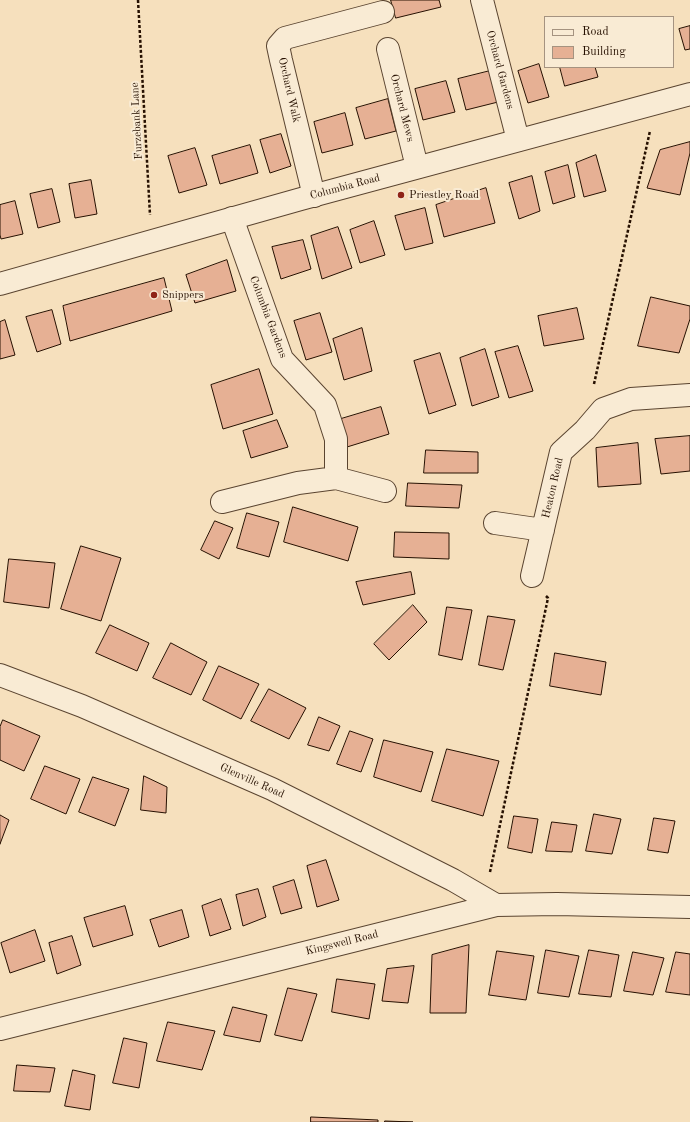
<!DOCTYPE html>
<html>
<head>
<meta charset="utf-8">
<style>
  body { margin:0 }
  #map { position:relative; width:690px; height:1122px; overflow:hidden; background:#f6e0bd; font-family:"Old Standard TT",serif }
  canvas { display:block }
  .legend { position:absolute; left:544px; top:16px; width:130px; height:52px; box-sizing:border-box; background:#f9ebd4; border:1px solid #a59380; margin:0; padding:5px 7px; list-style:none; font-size:12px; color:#261001 }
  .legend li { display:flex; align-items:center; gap:8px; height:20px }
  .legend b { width:20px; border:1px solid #a59380 }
</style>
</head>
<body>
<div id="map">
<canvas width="690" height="1122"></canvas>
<ul class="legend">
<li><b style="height:5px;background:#f9ebd4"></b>Road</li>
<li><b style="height:11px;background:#e6b094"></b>Building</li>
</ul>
</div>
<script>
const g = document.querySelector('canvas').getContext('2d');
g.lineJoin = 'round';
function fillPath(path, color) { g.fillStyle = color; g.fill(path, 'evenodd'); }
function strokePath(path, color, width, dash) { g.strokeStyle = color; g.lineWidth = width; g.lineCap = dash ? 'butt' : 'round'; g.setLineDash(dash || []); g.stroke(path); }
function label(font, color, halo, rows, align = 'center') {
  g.font = font + ' "Old Standard TT",serif'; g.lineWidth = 4; g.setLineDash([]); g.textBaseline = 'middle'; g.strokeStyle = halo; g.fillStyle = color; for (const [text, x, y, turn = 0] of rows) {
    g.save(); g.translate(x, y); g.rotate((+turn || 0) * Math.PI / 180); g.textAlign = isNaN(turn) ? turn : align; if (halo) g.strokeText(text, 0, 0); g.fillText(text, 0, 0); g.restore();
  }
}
const building = new Path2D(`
  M 391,0 L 439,0 L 441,7 L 396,18 Z
  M 690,26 L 690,49 L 685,50 L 679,29 Z
  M 539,64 L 549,97 L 528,103 L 518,71 Z
  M 560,67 L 595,67 L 598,77 L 565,86 Z
  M 490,71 L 498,102 L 466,110 L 458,79 Z
  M 446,81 L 455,112 L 423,120 L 415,89 Z
  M 388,99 L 396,131 L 365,139 L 356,108 Z
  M 345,113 L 353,145 L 322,153 L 314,122 Z
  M 281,134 L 291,166 L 270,173 L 260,140 Z
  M 690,142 L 690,153 L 680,195 L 647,188 L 660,150 Z
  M 250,145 L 258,173 L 220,184 L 212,156 Z
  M 195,148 L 207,185 L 179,193 L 168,156 Z
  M 596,155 L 606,191 L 584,197 L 576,163 Z
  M 568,165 L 575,197 L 553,204 L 545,172 Z
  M 532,176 L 540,211 L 519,219 L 509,183 Z
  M 91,180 L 97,214 L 75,218 L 69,184 Z
  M 486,188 L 495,223 L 444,237 L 436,205 Z
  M 52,189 L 60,222 L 38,228 L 30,194 Z
  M 15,201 L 23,234 L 1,239 L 0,235 L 0,205 Z
  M 425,208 L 433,243 L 405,250 L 395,216 Z
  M 374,221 L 385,255 L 360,263 L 350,230 Z
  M 338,227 L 352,268 L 322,279 L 311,236 Z
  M 303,240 L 311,269 L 281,279 L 272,247 Z
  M 227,260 L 236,291 L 195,303 L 186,275 Z
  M 164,278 L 172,311 L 70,341 L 63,306 Z
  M 651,297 L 690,306 L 690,319 L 679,353 L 638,346 Z
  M 577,308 L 584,339 L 544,346 L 538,316 Z
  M 52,310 L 61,344 L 37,352 L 26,317 Z
  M 320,313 L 332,352 L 306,360 L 294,321 Z
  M 5,320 L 15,355 L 0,359 L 0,322 Z
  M 362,328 L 372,371 L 344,380 L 333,339 Z
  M 518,346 L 533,391 L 509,398 L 495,352 Z
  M 485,349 L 499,397 L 472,406 L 460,358 Z
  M 440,353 L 456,405 L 429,414 L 414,361 Z
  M 259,369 L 273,414 L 223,429 L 211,385 Z
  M 381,407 L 389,434 L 347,447 L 341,419 Z
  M 277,420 L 288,447 L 251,458 L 243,431 Z
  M 690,436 L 690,471 L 661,474 L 655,439 Z
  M 638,443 L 641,484 L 598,487 L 596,448 Z
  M 426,450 L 478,452 L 478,473 L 424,473 Z
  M 408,483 L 462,485 L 459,508 L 406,506 Z
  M 293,507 L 358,527 L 348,561 L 284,542 Z
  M 247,513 L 279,522 L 269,557 L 237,548 Z
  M 215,521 L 233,528 L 219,559 L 201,550 Z
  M 395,532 L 449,533 L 449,559 L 394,557 Z
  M 81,546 L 121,558 L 101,621 L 61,609 Z
  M 9,559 L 55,563 L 49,608 L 4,602 Z
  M 411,572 L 415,594 L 363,605 L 356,582 Z
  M 413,605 L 427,622 L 389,660 L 374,644 Z
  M 447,607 L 472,610 L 462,660 L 439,655 Z
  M 488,616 L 515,620 L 503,670 L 479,665 Z
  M 110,625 L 149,643 L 137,671 L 96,653 Z
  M 171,643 L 207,662 L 191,695 L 153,678 Z
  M 555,653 L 606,662 L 601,695 L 550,686 Z
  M 219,666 L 259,684 L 241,719 L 203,700 Z
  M 269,689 L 306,708 L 289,739 L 251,721 Z
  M 319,717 L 340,726 L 329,751 L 308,745 Z
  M 3,720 L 40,736 L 24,771 L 0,760 L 0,727 Z
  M 350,731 L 373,739 L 361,772 L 337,764 Z
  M 384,740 L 433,752 L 421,792 L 374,777 Z
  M 447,749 L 499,761 L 483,816 L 432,801 Z
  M 45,766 L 80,779 L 66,814 L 31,799 Z
  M 144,776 L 167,787 L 166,813 L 141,810 Z
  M 93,777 L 129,789 L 115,826 L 79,812 Z
  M 594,814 L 621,819 L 612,854 L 586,851 Z
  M 0,815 L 9,820 L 0,844 Z
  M 514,816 L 538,819 L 532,853 L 508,848 Z
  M 654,818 L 675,821 L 668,853 L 648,850 Z
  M 552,822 L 577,825 L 572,852 L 546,851 Z
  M 326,860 L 339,900 L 317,907 L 307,866 Z
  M 294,880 L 302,908 L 281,914 L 273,887 Z
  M 258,889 L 266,917 L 243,926 L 236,895 Z
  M 221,899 L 231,929 L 210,936 L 202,906 Z
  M 125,906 L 133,935 L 93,947 L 84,918 Z
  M 182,910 L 189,937 L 159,947 L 150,920 Z
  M 35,930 L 45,961 L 10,973 L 1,943 Z
  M 72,936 L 81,965 L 57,974 L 49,943 Z
  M 469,945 L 466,1013 L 430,1013 L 432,955 Z
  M 546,950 L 579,956 L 569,997 L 538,993 Z
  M 589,950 L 619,955 L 611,997 L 579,994 Z
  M 497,951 L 534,956 L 526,1000 L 489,995 Z
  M 633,952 L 664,958 L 653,995 L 624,991 Z
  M 676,952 L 690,954 L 690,995 L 666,992 Z
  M 414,966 L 408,1003 L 382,1001 L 387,969 Z
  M 337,979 L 375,984 L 369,1019 L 332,1012 Z
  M 288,988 L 317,994 L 302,1041 L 275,1035 Z
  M 233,1007 L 267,1015 L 260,1042 L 224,1035 Z
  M 168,1022 L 215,1031 L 202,1070 L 157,1061 Z
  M 124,1038 L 147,1043 L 139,1088 L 113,1083 Z
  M 17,1065 L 55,1068 L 50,1092 L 14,1091 Z
  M 73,1070 L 95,1075 L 90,1110 L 65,1106 Z
  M 311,1117 L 378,1120 L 378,1122 L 311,1122 Z
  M 385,1121 L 413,1122 L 385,1122 Z`);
fillPath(building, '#e6b094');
strokePath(building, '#261001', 1);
const minor = new Path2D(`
  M 482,0 L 518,140
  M 388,49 L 417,167
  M 314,196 L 281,60 L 278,46 L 285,38 L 383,12
  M 336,478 L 385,491
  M 222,502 L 298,483 L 336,478 L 336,439 L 325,405 L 282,359 L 232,218
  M 495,523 L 543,530
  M 532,576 L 561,452 L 585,430 L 603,409 L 631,399 L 690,395
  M 0,675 L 82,706 L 272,789 L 453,880 L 496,905
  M 0,1029 L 496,905 L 557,904 L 690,907`);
const tertiary = new Path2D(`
  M 0,284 L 301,199 L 690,94`);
strokePath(minor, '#5a4430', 24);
strokePath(tertiary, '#5a4430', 24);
strokePath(new Path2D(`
  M 138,0 L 150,215
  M 594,384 L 650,131
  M 490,872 L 548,598 L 546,596`), '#261001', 2.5, [3, 2]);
strokePath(minor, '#f9ebd4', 22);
strokePath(tertiary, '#f9ebd4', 22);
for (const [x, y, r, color] of [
  [401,195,4,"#8f2418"],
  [154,295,4,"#8f2418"]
]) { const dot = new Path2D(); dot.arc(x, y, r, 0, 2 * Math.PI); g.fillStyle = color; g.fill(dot); strokePath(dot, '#f9ebd4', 1.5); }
label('11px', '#261001', '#f9ebd4', [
  ["Orchard Gardens",500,70,75],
  ["Orchard Walk",289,90,77],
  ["Orchard Mews",402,108,76],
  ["Furzebank Lane",137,121,-93],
  ["Columbia Road",345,187,-15],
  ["Columbia Gardens",268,317,69],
  ["Heaton Road",553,488,-77],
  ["Glenville Road",252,781,24],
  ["Kingswell Road",342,943,-14]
]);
label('11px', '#261001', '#f9ebd4', [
  ["Priestley Road",409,195],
  ["Snippers",162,295]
], 'left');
</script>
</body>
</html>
